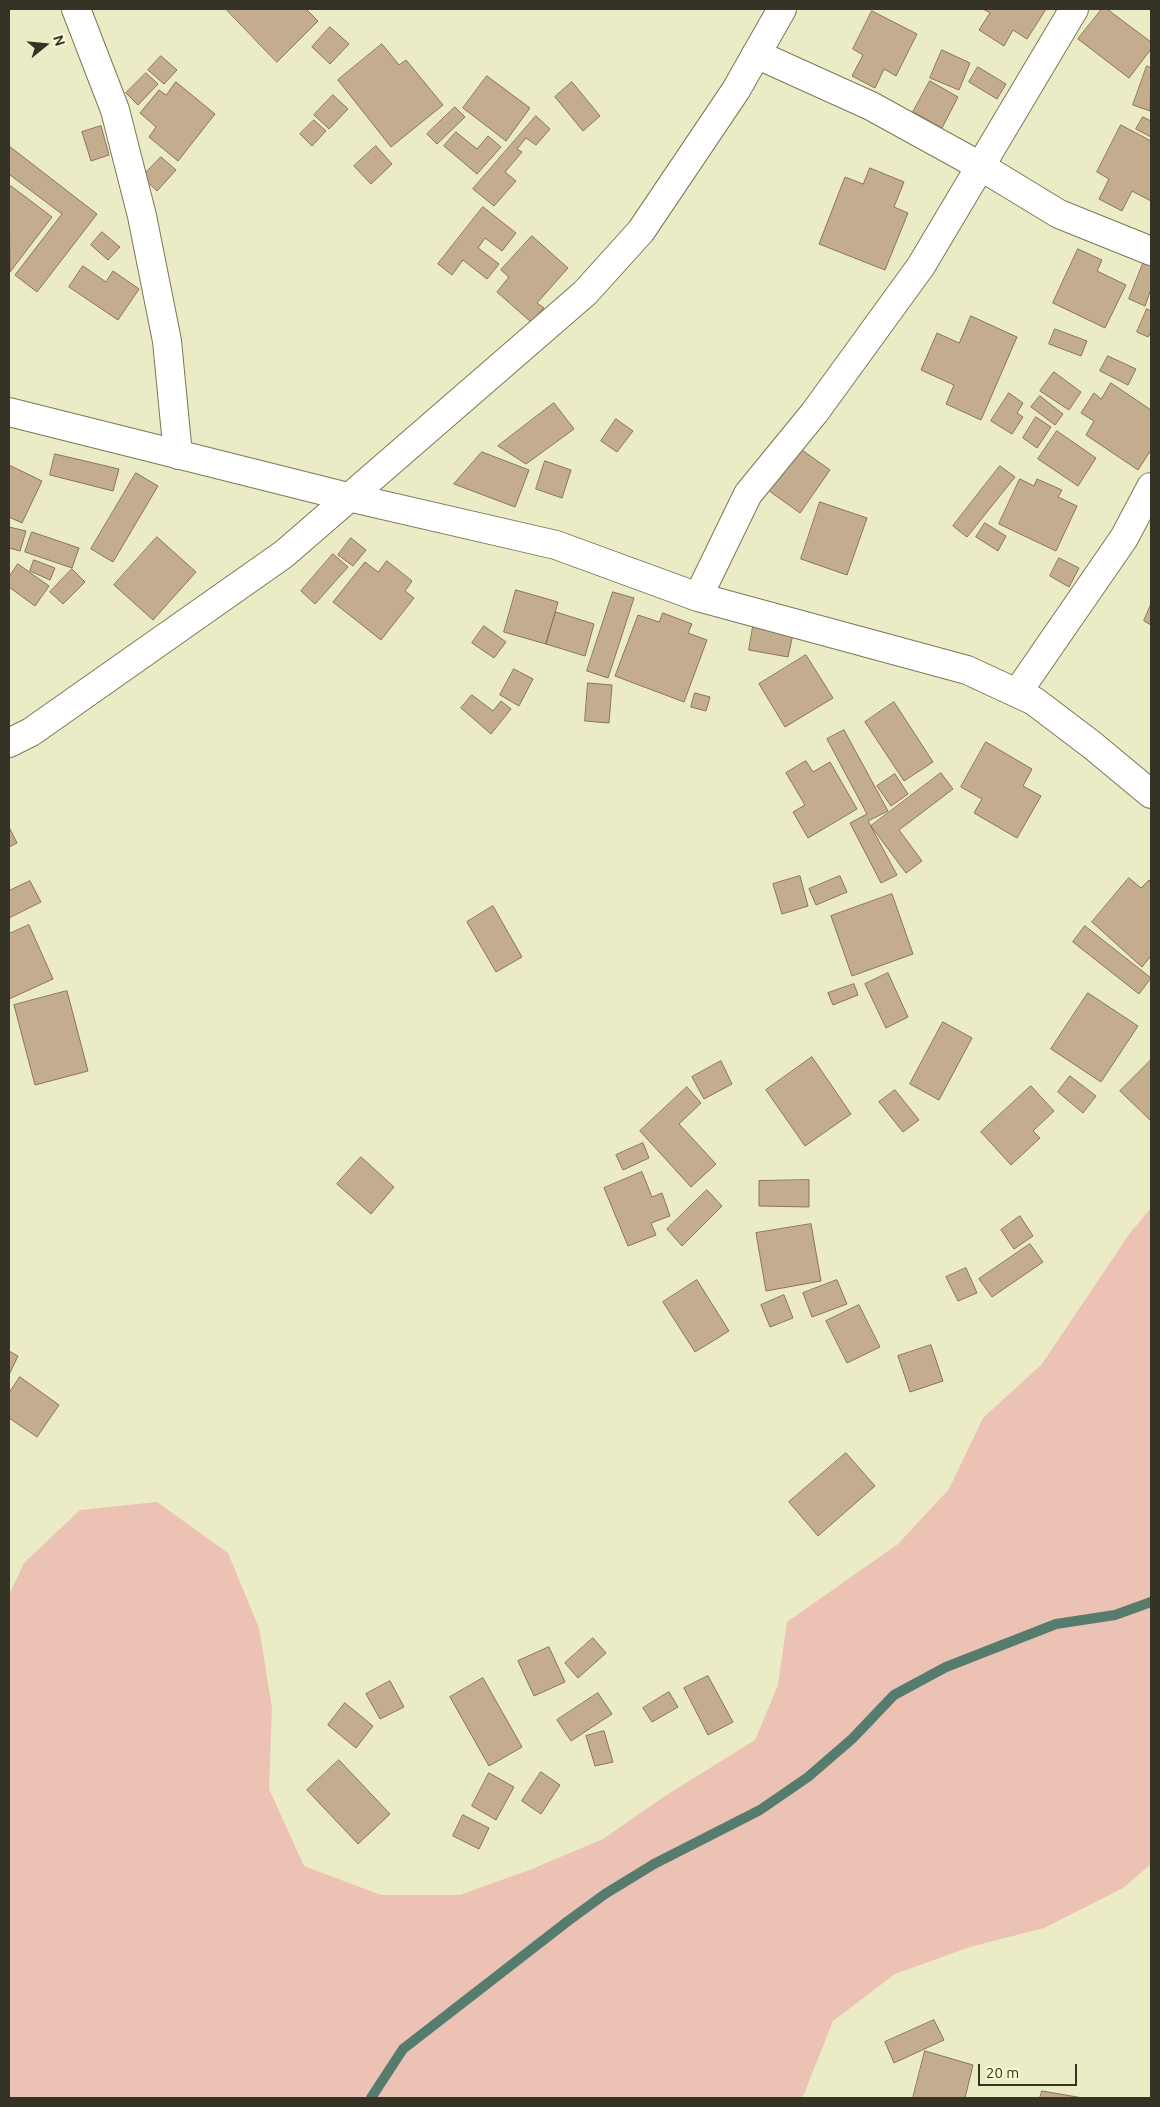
<!DOCTYPE html>
<html>
<head>
<meta charset="utf-8">
<style>
  body { margin:0 }
  #map { position:relative; width:1160px; height:2107px; overflow:hidden; background:#ebebc5; font-family:Ubuntu,sans-serif }
  canvas { display:block }
  .frame { position:absolute; inset:0; border:10px solid #343325; pointer-events:none }
  .north { position:absolute; left:20px; top:20px; width:50px; height:50px; -webkit-text-stroke:4px #f8f8d2; paint-order:stroke; rotate:73deg; font-size:14px; font-weight:700; line-height:20px; text-align:center; color:#343325 }
  .north::after { content:''; display:block; margin:auto; width:18px; height:22px; background:#343325; clip-path:polygon(50% 0,100% 100%,50% 72%,0 100%) }
  .scale { position:absolute; left:978px; top:2064px; width:99px; height:22px; box-sizing:border-box; border:2px solid #343325; border-top:0; padding-left:6px; font-size:15px; line-height:18px; white-space:nowrap; color:#343325; -webkit-text-stroke:4px #f8f8d2; paint-order:stroke }
</style>
</head>
<body>
<div id="map">
<canvas width="1160" height="2107"></canvas>
<div class="frame"></div>
<div class="north">N</div>
<div class="scale">20 m</div>
</div>
<script>
const g = document.querySelector('canvas').getContext('2d');
g.lineJoin = 'round';
function fillPath(path, color) { g.fillStyle = color; g.fill(path, 'evenodd'); }
function strokePath(path, color, width, dash) { g.strokeStyle = color; g.lineWidth = width; g.lineCap = dash ? 'butt' : 'round'; g.setLineDash(dash || []); g.stroke(path); }
fillPath(new Path2D(`
  M 1151,1208 L 1151,1864 L 1123,1888 L 1044,1928 L 970,1947 L 895,1974 L 833,2021 L 804,2094 L 800,2098 L 9,2098 L 9,1595 L 24,1563 L 80,1510 L 157,1502 L 228,1553 L 259,1628 L 272,1708 L 269,1789 L 304,1866 L 381,1895 L 460,1895 L 532,1869 L 603,1839 L 665,1796 L 755,1740 L 778,1685 L 787,1622 L 898,1544 L 949,1489 L 983,1418 L 1042,1364 L 1130,1233 Z`), '#ecc2b5');
strokePath(new Path2D(`
  M 371,2098 L 403,2049 L 568,1921 L 605,1894 L 654,1864 L 760,1810 L 808,1777 L 852,1739 L 894,1695 L 946,1667 L 1056,1624 L 1115,1615 L 1151,1602`), '#567c6e', 10);
const building = new Path2D(`
  M 226,9 L 306,9 L 318,21 L 277,62 Z
  M 983,9 L 1046,9 L 1027,39 L 1013,30 L 1004,46 L 979,30 L 990,13 Z
  M 1102,9 L 1107,9 L 1151,42 L 1151,49 L 1129,78 L 1078,39 Z
  M 872,11 L 917,34 L 896,76 L 884,69 L 875,88 L 852,76 L 863,55 L 853,49 Z
  M 330,27 L 349,44 L 330,64 L 312,47 Z
  M 382,44 L 399,65 L 406,60 L 443,105 L 391,147 L 338,80 Z
  M 942,50 L 970,63 L 959,90 L 930,78 Z
  M 161,56 L 177,70 L 164,84 L 148,70 Z
  M 1147,66 L 1151,68 L 1150,111 L 1133,105 Z
  M 978,67 L 1006,84 L 997,99 L 969,82 Z
  M 146,73 L 158,84 L 138,105 L 126,93 Z
  M 487,76 L 530,108 L 506,141 L 463,108 Z
  M 930,81 L 958,97 L 942,128 L 913,112 Z
  M 176,82 L 215,114 L 178,161 L 149,137 L 156,127 L 140,113 L 159,90 L 166,95 Z
  M 572,82 L 600,116 L 583,131 L 555,97 Z
  M 333,95 L 348,109 L 329,129 L 314,115 Z
  M 455,107 L 465,117 L 437,144 L 427,134 Z
  M 536,116 L 550,129 L 536,145 L 526,138 L 517,149 L 522,152 L 505,172 L 516,181 L 494,206 L 473,189 Z
  M 1143,117 L 1151,121 L 1151,137 L 1136,129 Z
  M 314,120 L 326,131 L 312,146 L 300,134 Z
  M 1121,125 L 1151,141 L 1151,201 L 1132,191 L 1122,211 L 1099,199 L 1109,179 L 1097,172 Z
  M 101,126 L 109,155 L 91,161 L 82,132 Z
  M 456,132 L 477,149 L 488,136 L 501,147 L 477,174 L 444,146 Z
  M 9,146 L 97,214 L 37,292 L 15,275 L 62,214 L 10,175 L 9,176 Z
  M 376,146 L 392,164 L 371,184 L 354,166 Z
  M 161,157 L 176,170 L 157,191 L 142,177 Z
  M 870,168 L 904,182 L 894,207 L 908,213 L 885,270 L 819,244 L 845,177 L 863,184 Z
  M 11,186 L 52,217 L 10,272 L 9,189 Z
  M 483,207 L 516,233 L 502,251 L 485,238 L 478,248 L 499,264 L 487,279 L 463,260 L 452,275 L 438,264 Z
  M 102,232 L 120,247 L 108,260 L 91,245 Z
  M 532,236 L 568,268 L 537,303 L 544,308 L 531,322 L 497,292 L 509,277 L 501,270 Z
  M 1078,249 L 1102,260 L 1097,271 L 1126,285 L 1105,328 L 1053,303 Z
  M 1144,261 L 1151,264 L 1151,289 L 1145,306 L 1129,299 Z
  M 83,266 L 106,282 L 113,271 L 139,289 L 118,320 L 69,287 Z
  M 1147,309 L 1151,311 L 1151,332 L 1148,337 L 1137,332 Z
  M 971,316 L 1017,337 L 981,420 L 946,404 L 954,385 L 921,370 L 937,333 L 959,343 Z
  M 1055,329 L 1087,341 L 1081,356 L 1049,344 Z
  M 1108,356 L 1136,369 L 1128,385 L 1100,371 Z
  M 1054,372 L 1081,392 L 1069,410 L 1040,391 Z
  M 1111,383 L 1151,410 L 1151,450 L 1138,470 L 1086,435 L 1094,421 L 1081,413 L 1094,393 L 1101,399 Z
  M 1009,393 L 1023,403 L 1017,413 L 1023,417 L 1012,434 L 991,421 Z
  M 1040,396 L 1063,414 L 1055,425 L 1031,407 Z
  M 554,403 L 574,429 L 526,464 L 498,446 Z
  M 1036,417 L 1051,427 L 1037,448 L 1023,438 Z
  M 616,419 L 633,431 L 617,452 L 601,441 Z
  M 1057,431 L 1096,458 L 1078,486 L 1038,459 Z
  M 795,445 L 830,470 L 800,513 L 765,488 Z
  M 482,452 L 529,470 L 515,507 L 454,484 Z
  M 55,454 L 119,469 L 113,491 L 50,475 Z
  M 545,461 L 571,470 L 562,498 L 536,489 Z
  M 9,465 L 42,481 L 22,523 L 9,517 Z
  M 1000,466 L 1015,477 L 967,537 L 953,526 Z
  M 136,473 L 158,486 L 113,562 L 91,549 Z
  M 1020,479 L 1034,486 L 1037,479 L 1062,490 L 1058,497 L 1077,506 L 1056,551 L 999,524 Z
  M 820,502 L 867,518 L 847,575 L 801,559 Z
  M 985,523 L 1006,536 L 998,551 L 976,537 Z
  M 9,527 L 26,531 L 20,551 L 9,548 Z
  M 32,532 L 79,548 L 72,568 L 25,552 Z
  M 157,537 L 196,572 L 153,620 L 114,585 Z
  M 351,538 L 366,550 L 353,566 L 338,555 Z
  M 333,554 L 348,567 L 315,604 L 301,591 Z
  M 1059,558 L 1079,568 L 1069,587 L 1050,576 Z
  M 34,560 L 55,568 L 50,580 L 30,571 Z
  M 387,561 L 412,581 L 405,591 L 414,598 L 381,640 L 333,602 L 365,562 L 378,572 Z
  M 18,564 L 49,586 L 35,606 L 9,587 L 9,577 Z
  M 72,569 L 85,582 L 63,604 L 50,592 Z
  M 516,590 L 558,602 L 546,644 L 504,632 Z
  M 613,592 L 634,598 L 608,678 L 587,671 Z
  M 1151,604 L 1151,625 L 1144,621 Z
  M 556,612 L 594,624 L 585,656 L 546,644 Z
  M 663,613 L 692,624 L 688,633 L 707,640 L 684,702 L 615,676 L 638,615 L 659,622 Z
  M 484,626 L 506,642 L 494,658 L 472,643 Z
  M 753,627 L 793,634 L 788,657 L 749,650 Z
  M 806,655 L 833,698 L 785,727 L 759,684 Z
  M 514,669 L 533,679 L 519,706 L 500,695 Z
  M 588,683 L 612,685 L 609,723 L 585,721 Z
  M 695,693 L 710,697 L 706,711 L 691,707 Z
  M 472,695 L 493,711 L 501,701 L 511,709 L 491,734 L 461,708 Z
  M 894,702 L 933,762 L 904,781 L 865,722 Z
  M 844,730 L 888,811 L 868,821 L 897,875 L 881,883 L 850,823 L 867,814 L 827,739 Z
  M 986,742 L 1032,769 L 1023,786 L 1041,796 L 1017,838 L 974,813 L 982,799 L 961,787 Z
  M 806,761 L 813,772 L 830,762 L 857,809 L 808,838 L 793,812 L 805,805 L 786,773 Z
  M 941,773 L 953,789 L 899,830 L 922,861 L 906,873 L 871,826 Z
  M 895,774 L 908,794 L 891,806 L 877,786 Z
  M 9,827 L 17,843 L 9,847 Z
  M 800,876 L 808,906 L 782,914 L 773,884 Z
  M 840,876 L 847,892 L 816,905 L 809,889 Z
  M 1129,878 L 1141,888 L 1149,880 L 1151,883 L 1151,956 L 1142,967 L 1092,922 Z
  M 30,881 L 41,902 L 9,918 L 9,891 Z
  M 892,894 L 913,954 L 852,976 L 831,916 Z
  M 493,906 L 522,957 L 496,972 L 467,922 Z
  M 29,925 L 53,979 L 9,999 L 9,934 Z
  M 1085,926 L 1151,978 L 1139,994 L 1073,942 Z
  M 888,973 L 908,1017 L 886,1028 L 865,984 Z
  M 854,984 L 858,995 L 833,1005 L 828,993 Z
  M 67,991 L 88,1071 L 35,1085 L 14,1005 Z
  M 1088,993 L 1138,1026 L 1101,1082 L 1051,1049 Z
  M 943,1022 L 972,1038 L 939,1100 L 910,1084 Z
  M 812,1057 L 851,1114 L 805,1146 L 766,1090 Z
  M 1151,1060 L 1151,1121 L 1120,1091 Z
  M 721,1061 L 732,1084 L 704,1099 L 692,1077 Z
  M 1070,1076 L 1096,1096 L 1083,1113 L 1058,1092 Z
  M 1031,1086 L 1054,1111 L 1033,1131 L 1040,1138 L 1011,1165 L 981,1132 Z
  M 687,1087 L 701,1103 L 679,1124 L 716,1164 L 691,1187 L 640,1131 Z
  M 895,1090 L 919,1120 L 903,1132 L 879,1102 Z
  M 643,1143 L 649,1158 L 623,1170 L 616,1155 Z
  M 361,1157 L 394,1187 L 371,1214 L 337,1184 Z
  M 642,1172 L 652,1197 L 662,1193 L 670,1216 L 651,1223 L 656,1235 L 628,1246 L 604,1188 Z
  M 809,1180 L 809,1207 L 759,1206 L 759,1181 Z
  M 707,1190 L 722,1206 L 682,1246 L 667,1229 Z
  M 1020,1216 L 1033,1236 L 1014,1249 L 1001,1230 Z
  M 811,1224 L 821,1281 L 766,1291 L 756,1233 Z
  M 1030,1244 L 1043,1262 L 992,1297 L 979,1279 Z
  M 966,1268 L 977,1293 L 958,1301 L 946,1277 Z
  M 697,1280 L 729,1331 L 695,1352 L 663,1302 Z
  M 837,1280 L 847,1304 L 812,1317 L 803,1293 Z
  M 784,1295 L 793,1318 L 770,1327 L 761,1305 Z
  M 859,1305 L 880,1347 L 847,1363 L 826,1321 Z
  M 931,1345 L 943,1381 L 910,1392 L 898,1356 Z
  M 9,1351 L 18,1356 L 9,1375 Z
  M 20,1377 L 59,1405 L 37,1437 L 9,1418 L 9,1393 Z
  M 846,1453 L 875,1486 L 818,1536 L 789,1502 Z
  M 593,1638 L 606,1653 L 578,1678 L 565,1663 Z
  M 549,1647 L 565,1682 L 534,1696 L 518,1661 Z
  M 708,1676 L 733,1722 L 708,1735 L 684,1688 Z
  M 483,1678 L 522,1747 L 489,1766 L 450,1697 Z
  M 390,1681 L 404,1707 L 380,1719 L 366,1694 Z
  M 669,1692 L 678,1707 L 652,1722 L 643,1708 Z
  M 598,1693 L 612,1714 L 571,1741 L 557,1720 Z
  M 345,1703 L 373,1726 L 356,1748 L 328,1725 Z
  M 604,1731 L 613,1762 L 595,1766 L 586,1736 Z
  M 339,1760 L 390,1814 L 358,1844 L 307,1790 Z
  M 541,1772 L 560,1785 L 541,1814 L 522,1801 Z
  M 489,1773 L 514,1787 L 496,1820 L 472,1806 Z
  M 463,1815 L 489,1828 L 479,1849 L 453,1836 Z
  M 934,2020 L 944,2040 L 894,2063 L 885,2042 Z
  M 925,2051 L 973,2065 L 965,2098 L 913,2098 Z
  M 1042,2091 L 1083,2098 L 1040,2098 Z`);
fillPath(building, '#c4ac8f');
strokePath(building, '#8a7458', 1);
const minor = new Path2D(`
  M 76,9 L 115,110 L 142,216 L 167,341 L 178,455
  M 756,54 L 871,106 L 980,166 L 1059,214 L 1151,251
  M 9,412 L 348,497 L 556,545 L 698,597 L 967,670 L 1034,701 L 1092,745 L 1151,794
  M 698,597 L 748,494 L 815,412 L 921,266 L 1074,9
  M 1017,693 L 1124,538 L 1151,487
  M 9,743 L 31,732 L 284,554 L 585,293 L 641,231 L 736,90 L 782,9`);
strokePath(minor, '#797957', 30);
strokePath(minor, '#fff', 28);
</script>
</body>
</html>
